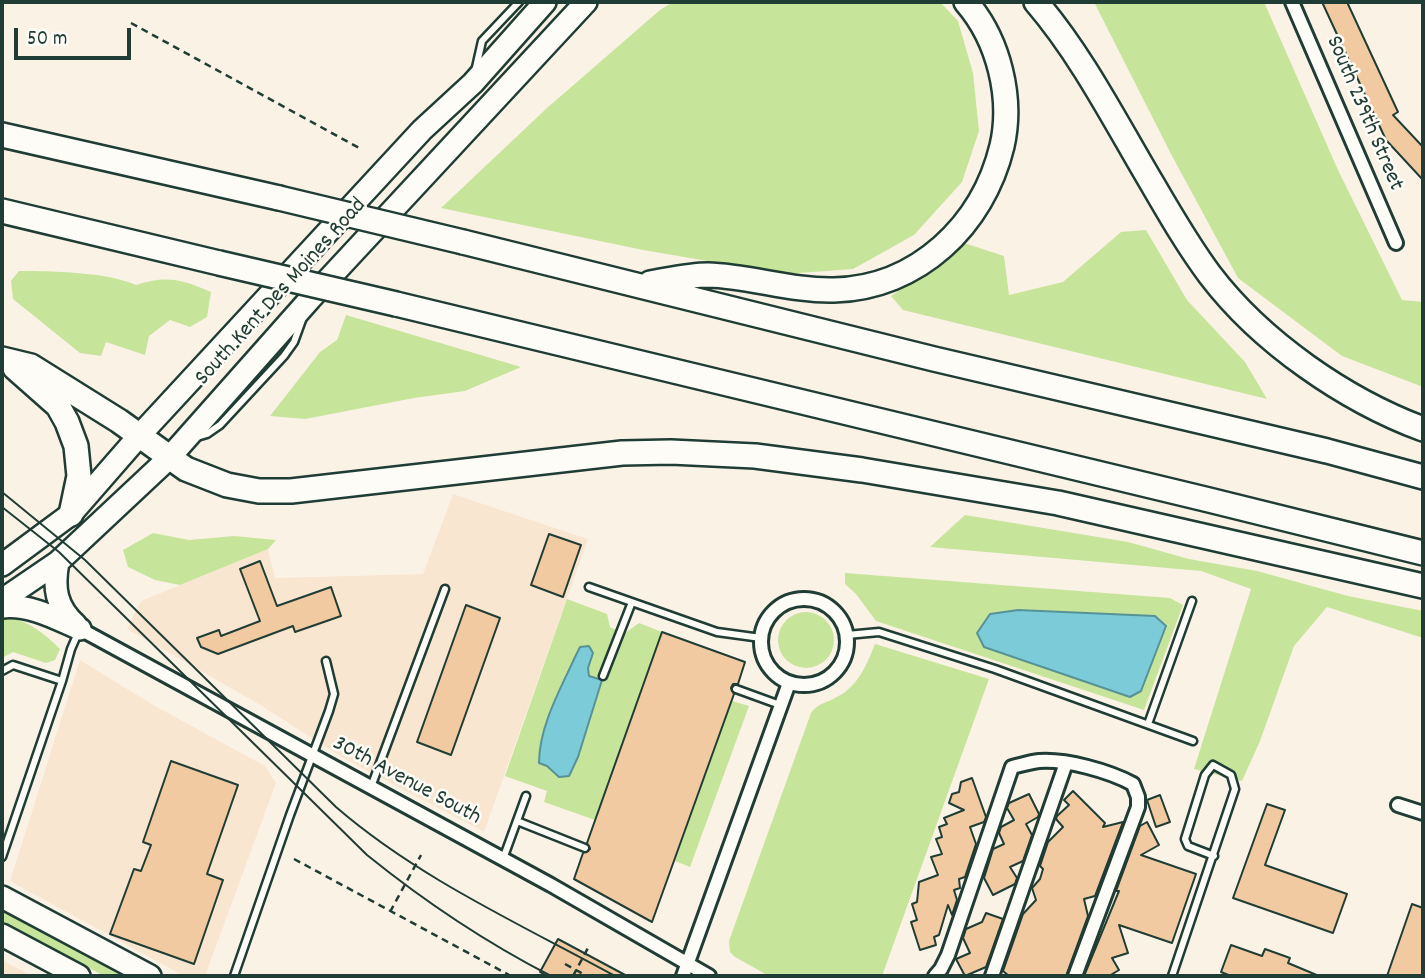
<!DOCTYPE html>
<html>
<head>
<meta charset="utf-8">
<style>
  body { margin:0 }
  #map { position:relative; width:1425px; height:978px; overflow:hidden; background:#fbf2e6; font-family:Dekko,sans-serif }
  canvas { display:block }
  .frame { position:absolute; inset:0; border:4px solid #1f3d34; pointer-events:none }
  .scale { position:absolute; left:14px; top:28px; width:117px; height:32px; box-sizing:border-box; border:4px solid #1f3d34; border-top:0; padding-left:9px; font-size:21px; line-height:24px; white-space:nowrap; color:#1f3d34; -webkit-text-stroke:5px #fdfcf7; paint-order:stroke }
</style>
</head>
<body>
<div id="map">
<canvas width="1425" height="978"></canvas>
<div class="frame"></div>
<div class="scale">50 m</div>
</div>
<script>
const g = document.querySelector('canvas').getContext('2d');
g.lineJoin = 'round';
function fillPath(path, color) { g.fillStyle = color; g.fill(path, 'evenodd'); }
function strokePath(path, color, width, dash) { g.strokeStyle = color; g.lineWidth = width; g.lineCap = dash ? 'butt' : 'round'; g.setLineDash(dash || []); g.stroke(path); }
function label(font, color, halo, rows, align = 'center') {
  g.font = font + ' Dekko,sans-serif'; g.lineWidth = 5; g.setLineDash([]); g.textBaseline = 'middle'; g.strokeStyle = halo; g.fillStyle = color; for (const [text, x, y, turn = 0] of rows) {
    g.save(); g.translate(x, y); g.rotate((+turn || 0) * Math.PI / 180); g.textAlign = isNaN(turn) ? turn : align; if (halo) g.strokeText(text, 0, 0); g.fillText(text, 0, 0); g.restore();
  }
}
fillPath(new Path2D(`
  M 453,494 L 588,539 L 484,832 L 345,759 L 257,703 L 127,629 L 141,601 L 268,549 L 275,578 L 423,574 Z
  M 80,660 L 155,706 L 265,766 L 276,783 L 205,976 L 184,976 L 10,881 Z
  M 2,960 L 32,976 L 2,976 Z`), '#f8e6d1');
fillPath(new Path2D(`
  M 673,2 L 940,2 L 958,21 L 973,73 L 979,131 L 962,182 L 914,235 L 853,269 L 784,274 L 643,250 L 441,208 L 547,108 L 660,10 Z
  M 1094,2 L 1264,2 L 1338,170 L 1402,300 L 1423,302 L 1423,387 L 1342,356 L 1238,278 L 1171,154 Z
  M 1146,230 L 1187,300 L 1245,362 L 1267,399 L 903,310 L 891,296 L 914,281 L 961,242 L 1004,256 L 1009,295 L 1063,282 L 1121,232 Z
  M 19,271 C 52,271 107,272 136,285 C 166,275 182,279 211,292 L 207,317 L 190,327 L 170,320 L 149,336 L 145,355 L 106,342 L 101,356 L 80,353 L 13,299 L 11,281 Z
  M 346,315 L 521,367 L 465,391 L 414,398 L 305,419 L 270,416 L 320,352 L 337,340 Z
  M 965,515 L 1128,542 L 1189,559 L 1257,571 L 1348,596 L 1423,611 L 1423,638 L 1327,607 L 1294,646 L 1260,741 L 1242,781 L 1194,769 L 1251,589 L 1201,571 L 930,547 Z
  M 153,533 L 189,540 L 234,536 L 276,540 L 268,549 L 180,585 L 155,580 L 128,567 L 123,550 Z
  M 845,573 L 1170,598 L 1183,605 L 1144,710 L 876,621 L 856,594 L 845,584 Z
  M 567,599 L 607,614 L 610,627 L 624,634 L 639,623 L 662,632 L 595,820 L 544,802 L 547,791 L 505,776 Z
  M778 640a28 28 0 1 1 56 0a28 28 0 1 1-56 0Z
  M 9,617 C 31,623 44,633 60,649 L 55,660 L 46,663 L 13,652 L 2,658 L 2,619 Z
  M 875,644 L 989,679 L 882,976 L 769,976 L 735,957 L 730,952 L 729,941 L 811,713 C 817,704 826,703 835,698 C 858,687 866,666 875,644 Z
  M 732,701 L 749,706 L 690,867 L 675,861 Z
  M 2,910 L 123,976 L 104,976 L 2,921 Z`), '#c7e49b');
const water = new Path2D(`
  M 1018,610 L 1155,616 L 1166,626 L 1141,691 L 1130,697 L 984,647 L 977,633 L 990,614 Z
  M 589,646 L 593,653 L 588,668 L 589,676 L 602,680 L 578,757 L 569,776 L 559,777 L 547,766 L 539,763 C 539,726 561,688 576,655 L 580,647 Z`);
fillPath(water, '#7ccbd9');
strokePath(water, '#579297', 2);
const building = new Path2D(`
  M 1322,2 L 1347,2 L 1398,112 L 1393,115 L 1423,147 L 1423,180 L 1386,140 Z
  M 549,534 L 581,545 L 563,597 L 531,585 Z
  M 260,561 L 277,606 L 331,587 L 341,616 L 295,632 L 293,626 L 218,654 L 201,647 L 197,638 L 219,630 L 221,636 L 260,621 L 240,569 Z
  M 466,605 L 500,618 L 451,755 L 417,742 Z
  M 662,632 L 745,662 L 738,684 L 733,684 L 731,688 L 734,694 L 652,922 L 574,879 L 583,853 L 590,849 L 587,843 Z
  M 171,761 L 238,785 L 207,874 L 223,880 L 194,964 L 110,934 L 134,869 L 141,871 L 151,845 L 143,842 Z
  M 972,778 L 986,817 L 984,822 L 970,827 L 976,844 L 965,877 L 959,879 L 960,888 L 954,890 L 957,900 L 952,915 L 948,905 L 939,935 L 934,937 L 936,945 L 920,950 L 911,922 L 917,920 L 912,904 L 917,902 L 919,882 L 938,875 L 931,857 L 942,854 L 936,839 L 942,837 L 939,827 L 947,824 L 944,818 L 964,810 L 949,803 L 952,794 L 959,792 L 961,782 Z
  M 1073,791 L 1105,823 L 1103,827 L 1123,822 L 1095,896 L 1084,899 L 1088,916 L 1066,976 L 1009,976 L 1003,971 L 1023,914 L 1036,900 L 1032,888 L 1040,879 L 1043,869 L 1040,866 L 1048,842 L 1063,827 L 1056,819 L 1057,816 L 1069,805 L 1064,800 Z
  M 1029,794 L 1039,814 L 1038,817 L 1026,824 L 1032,835 L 1023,861 L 1010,867 L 1017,878 L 1015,884 L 993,895 L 984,878 L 993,849 L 1004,844 L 999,833 L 1001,827 L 1014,820 L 1007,808 L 1009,803 Z
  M 1160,795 L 1170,822 L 1156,827 L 1147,800 Z
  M 1267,804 L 1285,810 L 1265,865 L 1347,894 L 1333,933 L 1233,898 Z
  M 1147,822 L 1159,845 L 1141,855 L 1196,874 L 1172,943 L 1119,925 L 1128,953 L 1112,958 L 1119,970 L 1109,976 L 1084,976 L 1119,891 L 1116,891 L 1140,826 Z
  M 1412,904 L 1423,908 L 1423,976 L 1387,976 Z
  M 986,913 L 1003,919 L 986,967 L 965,976 L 956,959 L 970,953 L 963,938 L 966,929 L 982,922 Z
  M 558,939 L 627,976 L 547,976 L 540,972 Z
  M 1231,945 L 1262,956 L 1265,949 L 1290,958 L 1288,963 L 1319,976 L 1231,976 L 1221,972 Z`);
fillPath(building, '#f1caa1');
strokePath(building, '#1f3d34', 2);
const service = new Path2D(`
  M 475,72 L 482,41 L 519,2
  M 197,437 L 207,434 L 220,425 L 284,356 L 294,342 L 302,320
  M 589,587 L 717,632 L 761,638
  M 847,635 L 879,632 L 995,669 L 1193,741
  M 2,671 L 13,665 L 62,681
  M 603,676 L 632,602
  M 736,689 L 780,705
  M 1148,724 L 1192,601
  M 371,787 L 445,589
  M 517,821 L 585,848
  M 2,857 L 62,681 L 71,649 L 78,633
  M 503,859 L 526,796
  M 234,976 L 290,815 L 329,711 L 334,694 L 326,661
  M 1172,976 L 1235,789 L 1231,775 L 1213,765 L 1205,775 L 1185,839 L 1188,846 L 1214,856`);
const minor = new Path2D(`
  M 1292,2 L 1396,243
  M761 642a43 43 0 1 1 86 0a43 43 0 1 1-86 0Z
  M 80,629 L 551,885 L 709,976
  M 1398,805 L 1423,813
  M 683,976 L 789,683
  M 935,976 L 941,969 L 948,955 L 1012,767 C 1021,765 1030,762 1039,761 C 1066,759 1109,771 1133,784 L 1138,797 L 1138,807 L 1075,976
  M 992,976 L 1066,763`);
const primary = new Path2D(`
  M 58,562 C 53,588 56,607 76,625
  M 2,565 L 71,514 L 139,436
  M 2,600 L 58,562 L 169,458
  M 2,607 C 30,604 55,618 80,629
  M 2,897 L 150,976
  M 2,935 L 79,976`);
const trunk = new Path2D(`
  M 139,436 L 422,130 L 473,83 L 545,2
  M 169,458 L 310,299 L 586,2`);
const motorway = new Path2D(`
  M 1036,2 C 1083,57 1116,123 1153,185 C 1171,216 1189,247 1210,275 C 1261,342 1345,400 1423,429
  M 2,135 L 279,198
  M 2,211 L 219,263
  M 463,242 L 934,359 L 1327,451 L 1423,477
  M 650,283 C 668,280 689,275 708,275 C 750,276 791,291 834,290 C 918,288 983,225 1002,146 C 1013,98 999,40 966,2
  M 396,304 L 1209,500 L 1423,553
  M 2,359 L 31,366 L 119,421 L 186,469 L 227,485 L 259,491 L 291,491 L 622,453 L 671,452 L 755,456 L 862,470 L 1058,503 L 1423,586
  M 15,368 L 58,406 L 67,422 L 76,446 L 79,476 L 71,514`);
strokePath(service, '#1f3d34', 11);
strokePath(minor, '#1f3d34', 18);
strokePath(primary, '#1f3d34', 26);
strokePath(trunk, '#1f3d34', 26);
strokePath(motorway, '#1f3d34', 28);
strokePath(new Path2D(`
  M 131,23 L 361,149
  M 294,859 L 511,976
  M 390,912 L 421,855
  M 565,964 L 587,976
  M 573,976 L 589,946
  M 590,976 L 592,976`), '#1f3d34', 2.5, [7, 5]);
strokePath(service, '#fdfcf7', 6);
strokePath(minor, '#fdfcf7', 12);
strokePath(primary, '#fdfcf7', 21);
strokePath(trunk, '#fdfcf7', 21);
strokePath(motorway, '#fdfcf7', 23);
strokePath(new Path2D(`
  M 2,492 L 85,560 L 336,807 C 418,878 520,924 615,976
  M 2,507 L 59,552 L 367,855 C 424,901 485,942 551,976`), '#1f3d34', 2);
const motorwayBridge = new Path2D(`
  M 279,198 L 463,242
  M 219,263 L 396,304`);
strokePath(motorwayBridge, '#1f3d34', 28, []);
strokePath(motorwayBridge, '#fdfcf7', 23);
label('23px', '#1f3d34', '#fdfcf7', [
  ["South 239th Street",1363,114,67],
  ["South Kent Des Moines Road",282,293,-48],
  ["30th Avenue South",406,782,28]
]);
</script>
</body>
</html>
